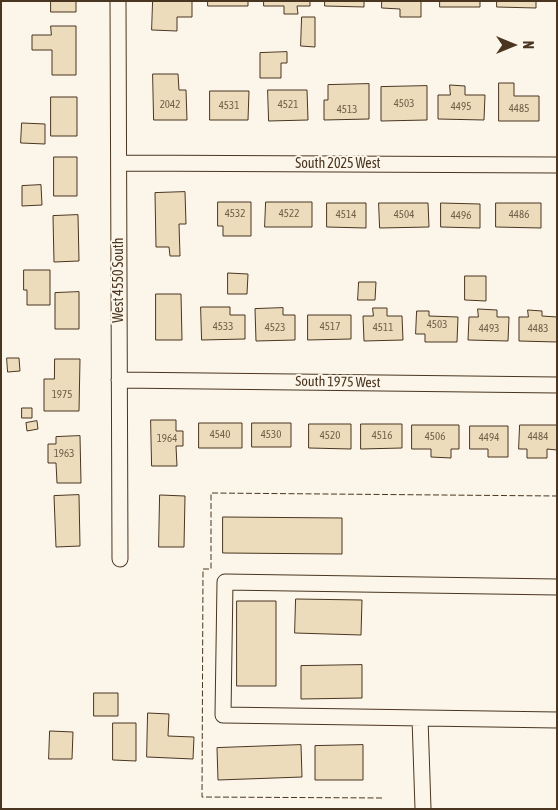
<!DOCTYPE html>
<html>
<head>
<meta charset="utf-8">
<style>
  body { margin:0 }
  #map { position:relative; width:558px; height:810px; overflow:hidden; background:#fbf6e9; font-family:"Asap Condensed",sans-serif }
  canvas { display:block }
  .frame { position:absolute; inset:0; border:2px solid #4a3520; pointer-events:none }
  .north { position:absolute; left:488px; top:20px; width:50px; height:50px; -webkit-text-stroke:4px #fbf6e9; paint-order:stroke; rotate:90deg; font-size:14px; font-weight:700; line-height:20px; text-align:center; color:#4a3520 }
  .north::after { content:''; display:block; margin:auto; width:18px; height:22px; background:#4a3520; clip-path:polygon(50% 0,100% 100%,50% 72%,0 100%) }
</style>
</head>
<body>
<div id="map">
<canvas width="558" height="810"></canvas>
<div class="frame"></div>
<div class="north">N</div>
</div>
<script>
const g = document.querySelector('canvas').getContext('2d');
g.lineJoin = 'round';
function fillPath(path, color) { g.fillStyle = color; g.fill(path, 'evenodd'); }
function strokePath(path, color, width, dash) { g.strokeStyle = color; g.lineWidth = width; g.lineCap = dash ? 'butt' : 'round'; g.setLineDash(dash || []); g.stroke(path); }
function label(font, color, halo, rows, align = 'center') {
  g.font = font + ' "Asap Condensed",sans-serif'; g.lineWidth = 4; g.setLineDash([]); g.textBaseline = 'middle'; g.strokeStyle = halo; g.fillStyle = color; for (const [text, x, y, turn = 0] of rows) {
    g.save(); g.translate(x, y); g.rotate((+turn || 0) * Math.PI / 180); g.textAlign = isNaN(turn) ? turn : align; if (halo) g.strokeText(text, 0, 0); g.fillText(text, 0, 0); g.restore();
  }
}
const building = new Path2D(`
  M 51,1 L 76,1 L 76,12 L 51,12 Z
  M 153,1 L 192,1 L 192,17 L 177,17 L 177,31 L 152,30 Z
  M 208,1 L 248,1 L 248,6 L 208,6 Z
  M 264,1 L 310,1 L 310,6 L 297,6 L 298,14 L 284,14 L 284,6 L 264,6 Z
  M 325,1 L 364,1 L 364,7 L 325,6 Z
  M 382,1 L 421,1 L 421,17 L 400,17 L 400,9 L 382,8 Z
  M 440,1 L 480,1 L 480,7 L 440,7 Z
  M 497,1 L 536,1 L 536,8 L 497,7 Z
  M 302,17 L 315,17 L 315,47 L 301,46 Z
  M 51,26 L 76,26 L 76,75 L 52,75 L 52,50 L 32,50 L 32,35 L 51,35 Z
  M 287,52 L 287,63 L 281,63 L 281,78 L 260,78 L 260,53 Z
  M 153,74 L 178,74 L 179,90 L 186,90 L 187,120 L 154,120 Z
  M 499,83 L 514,83 L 514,96 L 539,96 L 539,121 L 499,121 Z
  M 369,84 L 369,119 L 324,120 L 324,100 L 328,100 L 328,85 Z
  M 450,85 L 465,86 L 465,95 L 485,95 L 484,120 L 438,119 L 438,95 L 450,95 Z
  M 427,86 L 427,120 L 381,121 L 381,87 Z
  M 268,90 L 307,90 L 308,120 L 269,121 Z
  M 210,91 L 249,91 L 248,120 L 210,120 Z
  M 51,97 L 77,97 L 77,136 L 51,136 Z
  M 22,123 L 45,124 L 45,144 L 21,143 Z
  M 54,157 L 77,157 L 77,196 L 54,196 Z
  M 41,185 L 42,205 L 22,206 L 22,186 Z
  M 185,192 L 186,224 L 179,224 L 180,256 L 170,256 L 169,247 L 156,247 L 155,193 Z
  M 218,202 L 251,202 L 251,236 L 223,236 L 223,226 L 218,226 Z
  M 266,202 L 312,202 L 312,227 L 265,227 Z
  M 327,203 L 366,203 L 366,228 L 327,227 Z
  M 379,203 L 428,203 L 429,227 L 380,228 Z
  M 441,203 L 480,204 L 480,228 L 441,227 Z
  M 496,203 L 541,203 L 541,228 L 496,227 Z
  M 78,215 L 79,261 L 54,262 L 53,216 Z
  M 24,270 L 50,270 L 50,305 L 27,305 L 27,290 L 24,290 Z
  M 228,273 L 248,274 L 247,294 L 228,294 Z
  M 465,276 L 486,276 L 486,301 L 465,300 Z
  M 359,282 L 376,282 L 375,300 L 358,300 Z
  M 79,292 L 79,329 L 55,329 L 55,293 Z
  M 156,294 L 181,294 L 182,340 L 156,340 Z
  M 201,307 L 230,307 L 230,315 L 245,315 L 245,339 L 202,340 Z
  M 283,308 L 283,315 L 295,315 L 295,340 L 256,341 L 255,309 Z
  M 373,308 L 387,308 L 387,316 L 402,316 L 403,340 L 364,341 L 363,316 L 373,316 Z
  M 478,309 L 497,310 L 497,317 L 509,317 L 508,341 L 468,340 L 469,317 L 478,317 Z
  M 528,310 L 542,311 L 542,316 L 557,317 L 557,342 L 519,341 L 519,317 L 528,317 Z
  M 417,311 L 429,311 L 429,316 L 458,317 L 457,342 L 425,342 L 425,334 L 416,334 Z
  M 308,315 L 351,315 L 351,339 L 308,340 Z
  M 7,358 L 19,358 L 20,371 L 8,372 Z
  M 55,359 L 80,359 L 79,411 L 44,411 L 44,379 L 54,379 Z
  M 22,408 L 32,408 L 32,418 L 22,418 Z
  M 151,420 L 176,420 L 176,431 L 183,431 L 183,446 L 176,446 L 177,466 L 152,466 Z
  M 37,421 L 38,429 L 27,431 L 26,423 Z
  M 199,423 L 242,423 L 242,448 L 199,448 Z
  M 252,423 L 291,423 L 291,447 L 252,447 Z
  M 309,424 L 351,424 L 351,449 L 309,448 Z
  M 361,424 L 402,424 L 402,448 L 361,449 Z
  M 412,425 L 459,425 L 459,449 L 451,449 L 451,458 L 431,457 L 431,449 L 412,449 Z
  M 520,425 L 557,425 L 557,450 L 547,449 L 547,458 L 527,458 L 527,449 L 519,449 Z
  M 470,426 L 508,426 L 508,457 L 488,457 L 488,449 L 470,449 Z
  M 80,436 L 81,483 L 57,483 L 56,463 L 48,463 L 48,444 L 56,444 L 56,437 Z
  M 79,495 L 80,546 L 56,547 L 54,496 Z
  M 160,495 L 185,496 L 184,547 L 159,547 Z
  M 223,517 L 342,518 L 342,554 L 223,553 Z
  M 296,599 L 362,600 L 361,635 L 295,633 Z
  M 237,601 L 276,601 L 276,686 L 237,686 Z
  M 362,665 L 362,698 L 301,699 L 301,666 Z
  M 94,693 L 118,693 L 118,716 L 94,716 Z
  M 148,713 L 169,714 L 168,736 L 194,737 L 193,759 L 147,757 Z
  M 113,723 L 136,723 L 136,761 L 113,760 Z
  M 50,731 L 73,732 L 72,759 L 49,759 Z
  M 301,745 L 302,777 L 218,780 L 217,748 Z
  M 363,745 L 363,780 L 315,780 L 315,746 Z`);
fillPath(building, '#ecdcbc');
strokePath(building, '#4a3520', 1);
const minor = new Path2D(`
  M 118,1 L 120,559
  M 119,163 L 557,165
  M 119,380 L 557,385
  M 557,587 L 225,582 L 223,715 L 557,720
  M 420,718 L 423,809`);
strokePath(minor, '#4a3520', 17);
strokePath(minor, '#fbf6e9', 15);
strokePath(new Path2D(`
  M 382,798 L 202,797 L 203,569 L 211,569 L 211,493 L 557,496`), '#4a3520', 1, [6, 2.5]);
label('11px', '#725f47', null, [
  ["4503",404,104],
  ["2042",170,105],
  ["4521",288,105],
  ["4531",229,106],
  ["4495",461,107],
  ["4485",519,109],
  ["4513",347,110],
  ["4532",235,214],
  ["4522",289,214],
  ["4514",346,215],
  ["4504",404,215],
  ["4486",519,215],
  ["4496",461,216],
  ["4503",437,325],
  ["4533",223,327],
  ["4517",330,327],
  ["4523",275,328],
  ["4511",383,328],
  ["4493",489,329],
  ["4483",538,329],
  ["1975",62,395],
  ["4540",220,435],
  ["4530",271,435],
  ["4520",330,436],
  ["4516",382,436],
  ["4506",435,437],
  ["4484",538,437],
  ["4494",489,438],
  ["1964",167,439],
  ["1963",64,454]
]);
label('14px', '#4a3520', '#fbf6e9', [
  ["South 2025 West",338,164],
  ["West 4550 South",119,280,-90],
  ["South 1975 West",338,382,1]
]);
</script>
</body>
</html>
